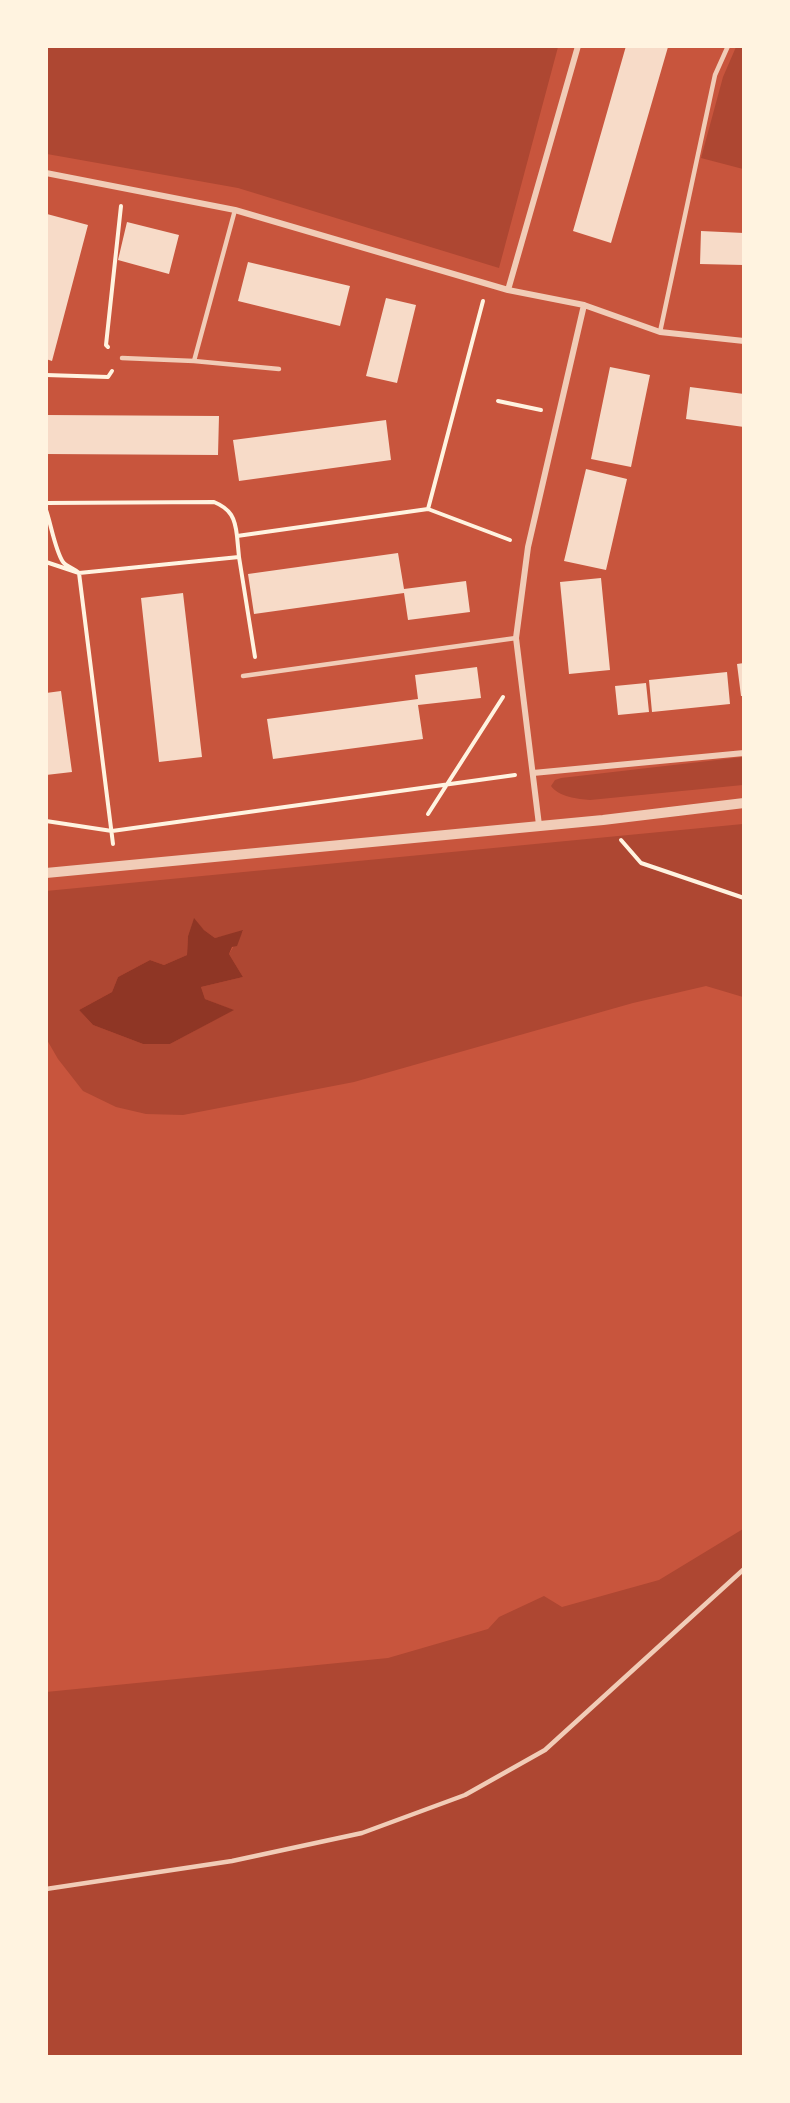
<!DOCTYPE html>
<html>
<head>
<meta charset="utf-8">
<style>
  body { margin:0 }
  #map { position:relative; width:790px; height:2103px; overflow:hidden; background:#c8553d; font-family:Commissioner,sans-serif }
  canvas { display:block }
  .frame { position:absolute; inset:0; border:48px solid #fff3e0; pointer-events:none }
</style>
</head>
<body>
<div id="map">
<canvas width="790" height="2103"></canvas>
<div class="frame"></div>
</div>
<script>
const g = document.querySelector('canvas').getContext('2d');
g.lineJoin = 'round';
function fillPath(path, color) { g.fillStyle = color; g.fill(path, 'evenodd'); }
function strokePath(path, color, width, dash) { g.strokeStyle = color; g.lineWidth = width; g.lineCap = dash ? 'butt' : 'round'; g.setLineDash(dash || []); g.stroke(path); }
fillPath(new Path2D(`
  M 46,47 L 47,46 L 558,47 L 499,268 L 238,188 L 47,154 Z
  M 736,47 L 743,47 L 743,169 L 701,158 L 723,77 Z
  M 743,757 L 743,785 L 590,800 C 578,799 559,797 551,786 L 555,780 L 561,778 Z
  M 743,824 L 743,997 L 706,986 L 633,1003 L 354,1082 L 183,1115 L 146,1114 L 116,1107 L 83,1091 L 58,1059 L 47,1040 L 46,891 ZM 194,919 L 204,930 L 215,938 L 243,931 L 229,954 L 243,977 L 201,987 L 205,999 L 233,1010 L 170,1044 L 143,1044 L 93,1025 L 79,1010 L 112,992 L 118,977 L 150,960 L 164,965 L 187,955 L 188,936 Z
  M 743,1529 L 743,2056 L 47,2056 L 46,1692 L 388,1658 L 488,1629 L 499,1617 L 544,1596 L 562,1607 L 659,1580 Z`), '#ae4732');
fillPath(new Path2D(`
  M 194,918 L 204,930 L 215,938 L 243,930 L 237,946 L 232,947 L 229,954 L 243,977 L 201,987 L 205,999 L 234,1010 L 170,1044 L 143,1044 L 93,1025 L 79,1010 L 112,992 L 118,977 L 150,960 L 164,965 L 187,955 L 188,936 Z`), '#8f3625');
fillPath(new Path2D(`
  M 626,46 L 668,47 L 611,243 L 573,231 Z
  M 47,214 L 88,225 L 52,361 L 46,359 Z
  M 127,222 L 179,235 L 169,274 L 118,260 Z
  M 701,231 L 744,233 L 744,265 L 700,264 Z
  M 248,262 L 350,286 L 340,326 L 238,301 Z
  M 386,298 L 416,305 L 397,383 L 366,376 Z
  M 610,367 L 650,375 L 631,467 L 591,459 Z
  M 690,387 L 744,394 L 744,427 L 686,419 Z
  M 46,415 L 219,416 L 218,455 L 46,454 Z
  M 386,420 L 391,460 L 239,481 L 233,440 Z
  M 586,469 L 627,479 L 606,570 L 564,561 Z
  M 398,553 L 404,589 L 466,581 L 470,612 L 408,620 L 404,593 L 254,614 L 248,574 Z
  M 601,578 L 610,670 L 569,674 L 560,582 Z
  M 183,593 L 202,757 L 159,762 L 141,598 Z
  M 744,663 L 744,696 L 741,696 L 737,664 Z
  M 477,667 L 481,698 L 418,705 L 423,739 L 273,759 L 267,719 L 418,699 L 415,675 Z
  M 727,672 L 730,704 L 652,712 L 649,680 Z
  M 646,683 L 649,712 L 618,715 L 615,686 Z
  M 61,691 L 72,772 L 46,775 L 46,693 Z`), '#f7dbc8');
strokePath(new Path2D(`
  M 108,347 L 106,345 L 121,206
  M 46,375 L 108,377 L 112,371
  M 498,401 L 541,410
  M 46,503 L 214,502 C 231,509 235,518 237,536
  M 428,509 L 483,301
  M 46,510 C 51,524 55,550 63,562 C 67,567 74,568 79,573 L 113,844
  M 239,557 L 255,657
  M 46,562 L 79,573 L 239,557 L 237,536 L 428,509 L 510,540
  M 428,814 L 503,697
  M 46,821 L 112,831 L 515,775
  M 621,840 L 641,863 L 744,898`), '#fff3e0', 4);
strokePath(new Path2D(`
  M 660,332 L 715,75 L 728,46
  M 122,358 L 194,361 L 279,369
  M 194,361 L 235,210
  M 243,676 L 516,638
  M 46,1889 L 232,1861 L 362,1833 L 465,1795 L 545,1750 L 744,1569`), '#f1ccb7', 4.5);
strokePath(new Path2D(`
  M 46,173 L 235,210 L 508,290 L 584,305 L 660,332 L 744,341
  M 508,290 L 578,46
  M 533,773 L 744,753
  M 539,825 L 516,638 L 528,547 L 584,305`), '#f1ccb7', 6);
strokePath(new Path2D(`
  M 46,873 L 603,820 L 744,803`), '#f1ccb7', 10);
</script>
</body>
</html>
